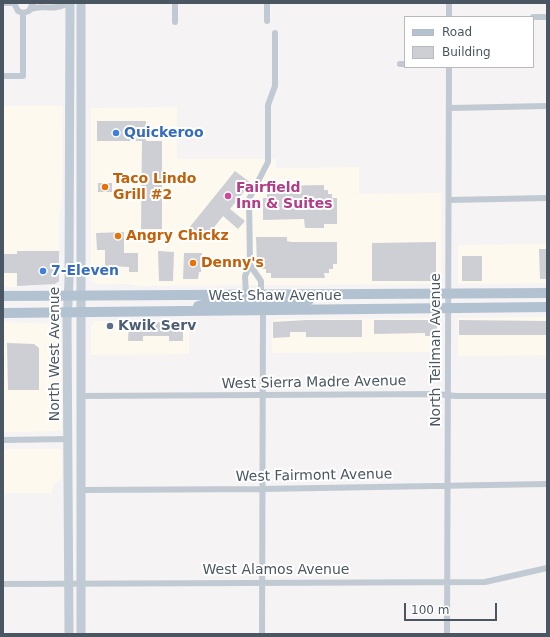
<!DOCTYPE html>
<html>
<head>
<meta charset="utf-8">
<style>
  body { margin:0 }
  #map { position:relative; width:550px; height:637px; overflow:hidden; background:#f5f3f3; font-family:"DejaVu Sans",sans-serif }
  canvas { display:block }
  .frame { position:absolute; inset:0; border:4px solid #4a5661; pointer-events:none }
  .legend { position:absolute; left:404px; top:16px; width:130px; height:52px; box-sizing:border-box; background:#fff; border:1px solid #b7bbc0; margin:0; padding:5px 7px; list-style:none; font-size:12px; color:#4a5661 }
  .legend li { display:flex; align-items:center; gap:8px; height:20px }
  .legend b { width:20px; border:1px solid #b7bbc0 }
  .scale { position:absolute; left:404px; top:603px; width:93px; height:18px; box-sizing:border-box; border:2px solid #4a5661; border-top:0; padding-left:5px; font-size:12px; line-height:14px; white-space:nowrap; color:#4a5661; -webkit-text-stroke:3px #fff; paint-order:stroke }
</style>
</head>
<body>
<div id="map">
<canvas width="550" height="637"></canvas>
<div class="frame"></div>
<ul class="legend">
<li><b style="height:5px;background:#b3c2d1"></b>Road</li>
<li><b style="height:11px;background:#cdcfd5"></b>Building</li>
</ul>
<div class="scale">100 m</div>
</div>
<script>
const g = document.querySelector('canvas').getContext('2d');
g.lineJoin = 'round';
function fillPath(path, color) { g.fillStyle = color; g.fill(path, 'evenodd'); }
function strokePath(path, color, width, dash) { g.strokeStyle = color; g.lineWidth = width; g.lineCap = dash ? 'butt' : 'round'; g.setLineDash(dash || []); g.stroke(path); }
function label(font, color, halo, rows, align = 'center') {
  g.font = font + ' "DejaVu Sans",sans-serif'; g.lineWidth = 4; g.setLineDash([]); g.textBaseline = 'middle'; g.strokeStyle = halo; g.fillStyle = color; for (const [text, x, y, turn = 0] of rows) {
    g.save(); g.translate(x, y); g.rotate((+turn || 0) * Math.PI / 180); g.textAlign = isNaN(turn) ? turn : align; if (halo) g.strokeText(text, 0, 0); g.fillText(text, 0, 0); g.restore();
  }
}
fillPath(new Path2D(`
  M 3,106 L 63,106 L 62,198 L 59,218 L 59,251 L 17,251 L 17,287 L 3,287 Z
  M 177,107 L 177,159 L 276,159 L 276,168 L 359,167 L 359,194 L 441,193 L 441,284 L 141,286 L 127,284 L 95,284 L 91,280 L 91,108 Z
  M 547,244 L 547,283 L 458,284 L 458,245 Z
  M 547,317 L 547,355 L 458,356 L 458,319 L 459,318 Z
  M 437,318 L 441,322 L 441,352 L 272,353 L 272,322 L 275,319 Z
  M 189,320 L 189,354 L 91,355 L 91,327 L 95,321 Z
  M 3,322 L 61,324 L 62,431 L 3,432 Z
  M 3,449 L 60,449 L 62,451 L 62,478 L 54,484 L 51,493 L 3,493 Z`), '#fdf9ef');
fillPath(new Path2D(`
  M 97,121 L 146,121 L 146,141 L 162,141 L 162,229 L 141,229 L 142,141 L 145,141 L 97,141 Z
  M 235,171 L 251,183 L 230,209 L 245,221 L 238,229 L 223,216 L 204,240 L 189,228 Z
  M 98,183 L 112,183 L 112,192 L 98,192 Z
  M 324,185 L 324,190 L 328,190 L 328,194 L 332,194 L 332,198 L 337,198 L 337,224 L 324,224 L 324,228 L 305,228 L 304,219 L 263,220 L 263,198 L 267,198 L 267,194 L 271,194 L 271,190 L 276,190 L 275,186 Z
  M 124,232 L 124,253 L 138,253 L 138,272 L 129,272 L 129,267 L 105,266 L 105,250 L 97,250 L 96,233 Z
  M 256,237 L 287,237 L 287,241 L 291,242 L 337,242 L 337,264 L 333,264 L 333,269 L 329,269 L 329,273 L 324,273 L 325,278 L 271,278 L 271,273 L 266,273 L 266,269 L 261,269 L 261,265 L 257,265 Z
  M 436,242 L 436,281 L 372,281 L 372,243 Z
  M 539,249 L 547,249 L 547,279 L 540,279 Z
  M 17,251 L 59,251 L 59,281 L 55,284 L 17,286 L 17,273 L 3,273 L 3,254 L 17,254 Z
  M 158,251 L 174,252 L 173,281 L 159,281 Z
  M 184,253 L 202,253 L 201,272 L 199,272 L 198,279 L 183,279 Z
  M 462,256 L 482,256 L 482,281 L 462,281 Z
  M 306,320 L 362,320 L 362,337 L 306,337 L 306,332 L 290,332 L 290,337 L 273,338 L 273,322 Z
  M 374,320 L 437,320 L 437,336 L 425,336 L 425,333 L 374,334 Z
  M 459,320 L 547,321 L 547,335 L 459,335 Z
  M 129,322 L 183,322 L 183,341 L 169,341 L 169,336 L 143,336 L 143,341 L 128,341 Z
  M 7,343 L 34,344 L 39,348 L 39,390 L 8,390 Z`), '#cdcfd5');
strokePath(new Path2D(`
  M 3,3 L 14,3
  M 14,3 L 18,11 L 23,13 L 29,11 L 33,3
  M 267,3 L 267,21
  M 449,3 L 449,17
  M 31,9 C 40,5 49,9 57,7 C 62,6 65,4 70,4
  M 533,17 L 547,17
  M 175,22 L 175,3
  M 400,64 L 405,64
  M 3,76 L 23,76 L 23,13
  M 450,108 L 547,106
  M 449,200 L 547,198
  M 250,265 L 261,281 L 261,294
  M 246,295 L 245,276 L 250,265 L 249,199 L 268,162 L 268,105 L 275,86 L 275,33
  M 80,396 L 436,394 L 456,396 L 547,396
  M 3,440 L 69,439
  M 81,490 L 262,489 L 547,484
  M 3,584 L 485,582 L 547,568
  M 262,634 L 263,310
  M 447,634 L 449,67`), '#c1cad2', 6);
strokePath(new Path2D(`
  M 69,634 L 67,322 L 69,281 L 70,3
  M 81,634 L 81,3`), '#c1cbd6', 9);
strokePath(new Path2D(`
  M 3,296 L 547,293
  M 198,306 L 214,302 L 253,302 L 256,301 L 261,294
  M 263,310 L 264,306 L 270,303 L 309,300
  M 3,313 L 547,307`), '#b3c2d1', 10);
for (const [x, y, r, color] of [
  [116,133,4,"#3f7fe0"],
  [105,187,4,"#e8710a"],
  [228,196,4,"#d1479c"],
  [118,236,4,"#e8710a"],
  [193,263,4,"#e8710a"],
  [43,271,4,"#3f7fe0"],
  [110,326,4,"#5c6f8a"]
]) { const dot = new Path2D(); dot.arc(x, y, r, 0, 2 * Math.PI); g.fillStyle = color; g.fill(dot); strokePath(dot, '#fff', 1.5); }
label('bold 14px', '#366cbe', '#fff', [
  ["Quickeroo",124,133],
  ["7-Eleven",51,271]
], 'left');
label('bold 14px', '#c56008', '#fff', [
  ["Taco Lindo",113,179],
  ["Grill #2",113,195],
  ["Angry Chickz",126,236],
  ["Denny's",201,263]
], 'left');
label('bold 14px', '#b23c85', '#fff', [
  ["Fairfield",236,188],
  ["Inn & Suites",236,204]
], 'left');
label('14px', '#4a5661', '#fff', [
  ["West Shaw Avenue",275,296],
  ["North Teilman Avenue",436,350,-90],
  ["North West Avenue",55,354,-90],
  ["West Sierra Madre Avenue",314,383,-1],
  ["West Fairmont Avenue",314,476,-1],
  ["West Alamos Avenue",276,570]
]);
label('bold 14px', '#4e5e75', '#fff', [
  ["Kwik Serv",118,326]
], 'left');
</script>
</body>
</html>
